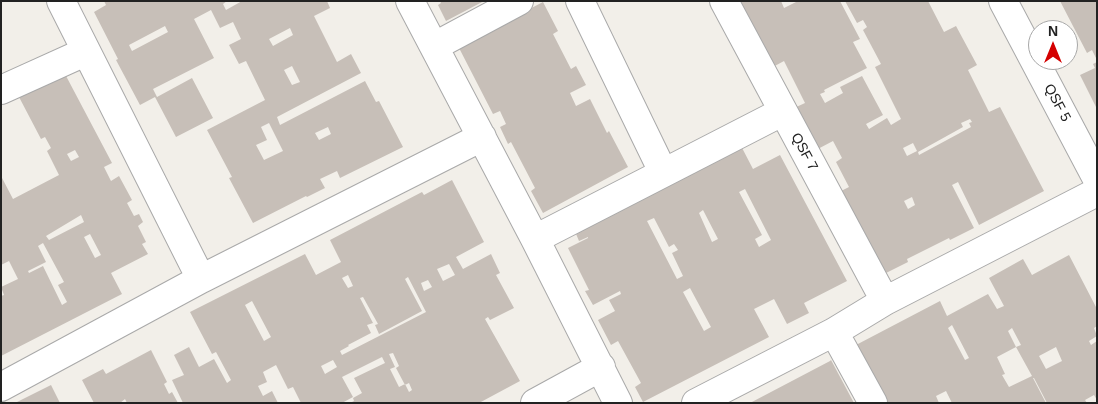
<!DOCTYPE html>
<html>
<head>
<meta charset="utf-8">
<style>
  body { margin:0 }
  #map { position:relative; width:1098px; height:404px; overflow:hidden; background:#f2efe9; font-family:Arial,sans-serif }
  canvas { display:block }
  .frame { position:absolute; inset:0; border:2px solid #222; pointer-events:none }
  .north { position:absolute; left:1028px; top:20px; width:50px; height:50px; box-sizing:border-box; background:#fff; border:1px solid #a7a7a7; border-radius:50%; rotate:0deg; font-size:14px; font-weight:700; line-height:20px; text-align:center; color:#222 }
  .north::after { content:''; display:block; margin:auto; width:18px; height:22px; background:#d40000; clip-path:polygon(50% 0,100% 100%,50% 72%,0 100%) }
</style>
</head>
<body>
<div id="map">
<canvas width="1098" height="404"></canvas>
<div class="frame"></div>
<div class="north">N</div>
</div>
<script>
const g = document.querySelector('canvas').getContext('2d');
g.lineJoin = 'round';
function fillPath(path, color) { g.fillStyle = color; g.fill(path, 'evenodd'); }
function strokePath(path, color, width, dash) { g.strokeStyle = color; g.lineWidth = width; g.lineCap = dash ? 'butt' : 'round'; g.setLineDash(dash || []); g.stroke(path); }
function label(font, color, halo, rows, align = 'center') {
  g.font = font + ' Arial,sans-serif'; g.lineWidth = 5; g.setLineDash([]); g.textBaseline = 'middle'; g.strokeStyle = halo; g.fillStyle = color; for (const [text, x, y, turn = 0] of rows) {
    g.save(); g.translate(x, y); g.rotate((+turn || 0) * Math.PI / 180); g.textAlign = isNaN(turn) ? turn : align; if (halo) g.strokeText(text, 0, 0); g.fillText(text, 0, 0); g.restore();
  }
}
fillPath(new Path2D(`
  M 104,1 L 227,1 L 223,4 L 226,10 L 242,1 L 327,1 L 330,8 L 314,16 L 337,62 L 351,54 L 361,73 L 277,117 L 280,125 L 365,81 L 376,102 L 379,101 L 403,147 L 340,178 L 337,171 L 320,179 L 325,188 L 307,197 L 306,196 L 253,223 L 229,178 L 232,177 L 207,130 L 265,100 L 246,61 L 239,64 L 229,45 L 241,39 L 233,22 L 220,28 L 211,10 L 194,19 L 214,58 L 153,89 L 157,97 L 192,78 L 213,118 L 176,137 L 155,97 L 140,105 L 116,60 L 118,59 L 94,12 L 106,5 ZM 165,26 L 168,32 L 132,51 L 129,45 ZM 290,28 L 293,35 L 273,46 L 269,39 ZM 292,66 L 300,82 L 292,85 L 284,70 ZM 269,123 L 283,151 L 264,160 L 256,145 L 267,140 L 261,127 ZM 328,127 L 331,134 L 319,140 L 315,133 Z
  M 440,1 L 484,1 L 446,21 L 438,5 L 441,3 Z
  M 734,1 L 781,1 L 784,8 L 798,1 L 840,1 L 860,39 L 853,42 L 867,68 L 824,90 L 825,92 L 820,94 L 825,103 L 843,93 L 840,87 L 862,76 L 883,115 L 866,124 L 869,129 L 887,118 L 891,125 L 901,119 L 875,67 L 881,64 L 863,30 L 867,27 L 863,20 L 857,23 L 845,1 L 928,1 L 944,32 L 956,26 L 977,65 L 968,70 L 989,112 L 1000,107 L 1044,191 L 979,225 L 958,182 L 952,185 L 974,228 L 950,240 L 949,238 L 907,259 L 908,262 L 878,277 L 835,194 L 849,187 L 836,162 L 842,158 L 833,141 L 814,151 L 792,109 L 805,103 L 784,61 L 771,68 ZM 970,119 L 972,122 L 969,123 L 971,127 L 919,155 L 918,152 L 963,127 L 961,123 ZM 913,143 L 917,151 L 907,156 L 903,148 ZM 912,197 L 915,205 L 908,209 L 904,201 Z
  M 1060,1 L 1097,1 L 1097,60 L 1092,50 L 1087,53 Z
  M 543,2 L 558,31 L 553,34 L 571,69 L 576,66 L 586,85 L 570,93 L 576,106 L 590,99 L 607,133 L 609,131 L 628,167 L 543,213 L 531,191 L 535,188 L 511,142 L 508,144 L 500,127 L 506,124 L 500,111 L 493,114 L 458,46 Z
  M 1097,62 L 1097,109 L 1080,75 L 1095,68 L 1093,64 Z
  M 65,74 L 112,163 L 104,167 L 111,181 L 119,176 L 132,200 L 127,203 L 134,216 L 139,214 L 143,222 L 138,226 L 146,242 L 142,244 L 148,254 L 111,273 L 122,294 L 1,356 L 1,296 L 4,295 L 1,287 L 18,279 L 9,261 L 1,265 L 1,176 L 13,199 L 59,175 L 47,151 L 51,148 L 45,137 L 41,139 L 19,97 ZM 75,150 L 79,157 L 71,161 L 67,154 ZM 81,215 L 84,222 L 49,240 L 46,236 ZM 90,234 L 101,255 L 95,258 L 84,237 ZM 43,243 L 64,282 L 58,285 L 67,302 L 62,305 L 43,266 L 29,273 L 28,271 L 46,262 L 38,246 Z
  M 740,144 L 753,169 L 780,155 L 847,281 L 804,303 L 809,313 L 787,324 L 774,299 L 754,309 L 769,337 L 643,402 L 635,387 L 641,383 L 618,341 L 611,345 L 598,320 L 615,311 L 609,300 L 621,294 L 620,291 L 593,305 L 585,291 L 589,290 L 568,248 L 588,238 L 588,237 L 579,241 L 574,229 ZM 745,189 L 771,240 L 759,247 L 755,239 L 762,235 L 739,192 ZM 703,210 L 718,239 L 712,242 L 699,213 ZM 654,218 L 669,247 L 674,244 L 678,250 L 672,253 L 683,276 L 677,279 L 647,221 ZM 690,288 L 711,327 L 704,331 L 683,292 Z
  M 452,180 L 484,242 L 456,257 L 463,269 L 491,254 L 500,273 L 496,275 L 514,308 L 490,320 L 488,317 L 485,319 L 520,381 L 479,403 L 350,403 L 354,401 L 353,398 L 362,393 L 354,378 L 385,363 L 382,357 L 342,377 L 353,397 L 342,403 L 301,403 L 293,387 L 288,389 L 276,365 L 263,372 L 267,382 L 258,386 L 263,396 L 272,391 L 278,403 L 183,403 L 172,380 L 184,375 L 174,355 L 189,347 L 199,367 L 214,359 L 227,383 L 231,380 L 216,352 L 212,354 L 190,312 L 305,254 L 316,275 L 341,262 L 330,240 L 422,192 L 424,195 ZM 449,264 L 455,275 L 443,281 L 437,269 ZM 348,275 L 353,286 L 348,288 L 342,278 ZM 408,277 L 426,312 L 342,355 L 340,351 L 349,346 L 348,345 L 371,333 L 367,325 L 373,323 L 360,298 L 363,297 L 378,324 L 375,325 L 379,334 L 422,311 L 405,279 ZM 428,280 L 432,287 L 424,291 L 421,283 ZM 252,301 L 271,337 L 264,341 L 245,305 ZM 393,353 L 399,366 L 396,368 L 405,385 L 409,383 L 412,390 L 409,392 L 405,384 L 399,387 L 390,369 L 395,367 L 389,354 ZM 333,360 L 337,367 L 325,374 L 321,366 Z
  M 1069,255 L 1097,309 L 1097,326 L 1094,328 L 1097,336 L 1089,341 L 1091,345 L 1097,341 L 1097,400 L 1094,395 L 1085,400 L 1087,403 L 1047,403 L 1034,378 L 1033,378 L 1046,403 L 952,403 L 946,391 L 936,396 L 939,403 L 886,403 L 856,345 L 940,301 L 947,316 L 988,294 L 997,309 L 1004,306 L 989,278 L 1023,259 L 1032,275 ZM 952,325 L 969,358 L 965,360 L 948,328 ZM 1012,328 L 1021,345 L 1016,347 L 1032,376 L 1009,387 L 1002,375 L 1005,374 L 997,357 L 1016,347 L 1008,331 ZM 1056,347 L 1062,361 L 1046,369 L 1039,356 Z
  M 151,350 L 167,382 L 164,384 L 169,394 L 172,392 L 178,403 L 127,403 L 125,399 L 120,403 L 94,403 L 82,380 L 103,369 L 106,374 Z
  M 831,360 L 854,403 L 750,403 L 830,361 Z
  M 51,385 L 60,403 L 15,403 Z`), '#c7bfb8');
const street = new Path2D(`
  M 61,1 L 201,279
  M 410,1 L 535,239 L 618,403
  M 580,1 L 663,172
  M 724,1 L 885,301
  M 1003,1 L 1097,179
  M 435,46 L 519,1
  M 1,90 L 85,52
  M 535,239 L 782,112
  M 834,332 L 873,403
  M 1,387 L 201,279 L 482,137
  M 535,403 L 601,367
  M 696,403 L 834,332 L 885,301 L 1097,192`);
strokePath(street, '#a9a9a9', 30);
strokePath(street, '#fff', 28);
label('14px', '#222', '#fff', [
  ["QSF 5",1057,103,62],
  ["QSF 7",804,152,62]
]);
</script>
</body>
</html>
